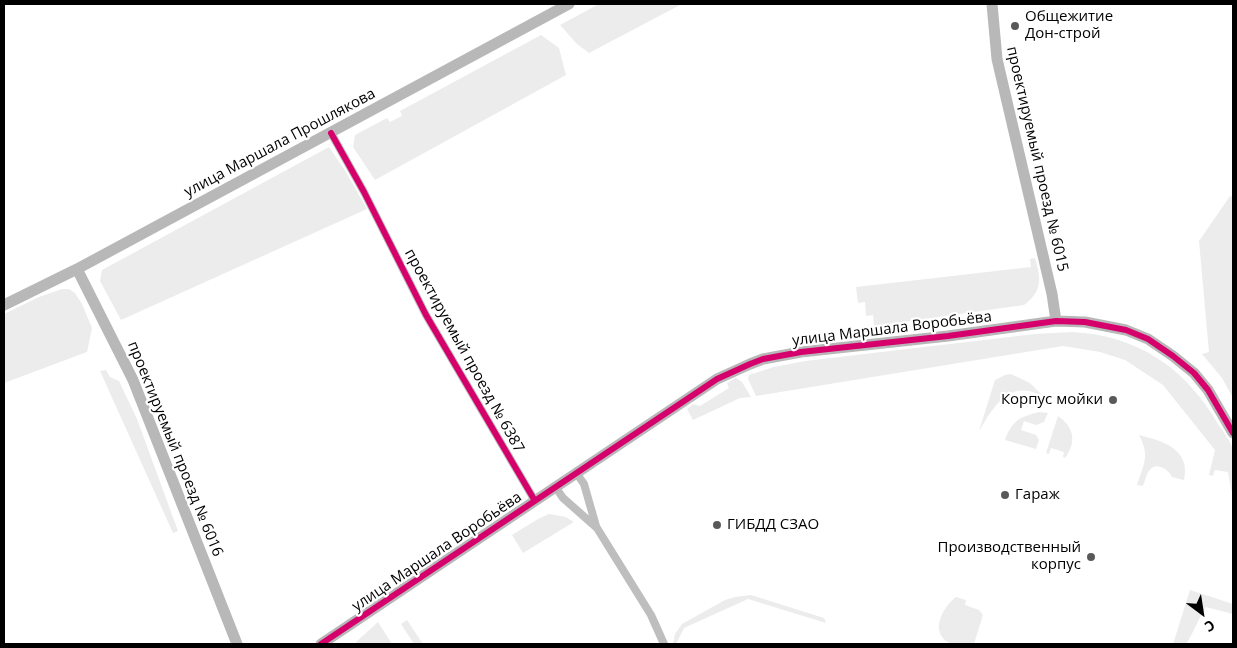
<!DOCTYPE html>
<html>
<head>
<meta charset="utf-8">
<style>
  body { margin:0 }
  #map { position:relative; width:1237px; height:648px; overflow:hidden; background:#fff; font-family:"Open Sans",sans-serif }
  canvas { display:block }
  .frame { position:absolute; inset:0; border:5px solid #000; pointer-events:none }
  .north { position:absolute; left:1177px; top:588px; width:50px; height:50px; -webkit-text-stroke:4px #fff; paint-order:stroke; rotate:149deg; font-size:14px; font-weight:700; line-height:20px; text-align:center; color:#000 }
  .north::after { content:''; display:block; margin:auto; width:18px; height:22px; background:#000; clip-path:polygon(50% 0,100% 100%,50% 72%,0 100%) }
</style>
</head>
<body>
<div id="map">
<canvas width="1237" height="648"></canvas>
<div class="frame"></div>
<div class="north">С</div>
</div>
<script>
const g = document.querySelector('canvas').getContext('2d');
g.lineJoin = 'round';
function fillPath(path, color) { g.fillStyle = color; g.fill(path, 'evenodd'); }
function strokePath(path, color, width, dash) { g.strokeStyle = color; g.lineWidth = width; g.lineCap = dash ? 'butt' : 'round'; g.setLineDash(dash || []); g.stroke(path); }
function label(font, color, halo, rows, align = 'center') {
  g.font = font + ' "Open Sans",sans-serif'; g.lineWidth = 4.5; g.setLineDash([]); g.textBaseline = 'middle'; g.strokeStyle = halo; g.fillStyle = color; for (const [text, x, y, turn = 0] of rows) {
    g.save(); g.translate(x, y); g.rotate((+turn || 0) * Math.PI / 180); g.textAlign = isNaN(turn) ? turn : align; if (halo) g.strokeText(text, 0, 0); g.fillText(text, 0, 0); g.restore();
  }
}
fillPath(new Path2D(`
  M 599,4 L 682,4 L 589,53 L 577,44 L 560,25 Z
  M 541,35 L 559,48 L 566,75 L 375,180 L 353,147 L 355,135 L 387,118 L 390,122 L 402,116 L 400,111 Z
  M 329,147 L 346,172 L 367,209 L 121,320 L 100,281 L 102,270 Z
  M 1230,196 L 1233,197 L 1233,398 L 1222,378 L 1202,354 L 1209,352 L 1199,241 Z
  M 1035,258 C 1041,278 1043,291 1024,305 L 874,326 L 873,315 L 866,316 L 865,302 L 858,303 L 856,287 L 1031,267 L 1030,259 Z
  M 62,289 L 69,289 L 75,293 L 82,304 L 92,328 L 87,352 L 4,383 L 4,314 L 39,297 Z
  M 1072,332 C 1137,335 1186,368 1218,424 C 1223,432 1232,442 1233,451 C 1236,464 1233,480 1233,493 L 1231,489 L 1228,472 L 1215,470 L 1213,476 L 1209,475 L 1215,450 L 1163,385 L 1125,360 L 1100,352 L 1063,346 L 756,396 L 748,379 L 749,375 L 774,367 L 805,361 L 1035,334 Z
  M 106,370 L 110,377 L 119,381 L 137,419 L 178,531 L 173,533 L 100,371 Z
  M 1011,374 L 1030,383 L 1044,397 C 1039,395 1034,392 1029,391 C 1004,386 990,413 979,431 L 995,380 L 1005,375 Z
  M 736,378 L 742,382 L 751,397 L 740,398 L 693,420 L 687,409 L 693,404 L 700,406 L 729,388 L 727,383 Z
  M 1039,412 L 1048,413 L 1044,422 L 1036,425 L 1024,421 L 1021,430 L 1036,435 L 1039,440 L 1036,449 L 1005,440 C 1012,420 1020,417 1039,412 Z
  M 1058,416 C 1074,427 1077,442 1065,458 L 1063,457 L 1064,452 L 1051,448 L 1049,454 L 1046,453 Z
  M 1139,435 C 1163,441 1191,449 1184,480 L 1172,477 C 1168,469 1156,461 1149,471 C 1146,475 1145,481 1143,486 L 1137,485 C 1144,463 1150,456 1139,435 Z
  M 549,514 L 566,517 L 574,522 L 523,553 L 512,535 L 538,519 Z
  M 1190,590 L 1233,604 L 1233,614 L 1206,607 C 1198,619 1194,632 1186,644 L 1173,644 Z
  M 751,595 L 824,618 L 826,623 L 748,599 L 684,628 L 676,644 L 673,644 L 675,634 L 682,624 L 725,600 L 735,597 Z
  M 956,597 L 966,600 L 965,605 L 979,610 L 983,615 L 974,644 C 965,644 953,646 946,641 C 930,629 944,606 956,597 Z
  M 407,620 L 423,644 L 414,644 L 401,624 Z
  M 378,622 L 392,644 L 357,644 L 356,642 Z`), '#ececec');
strokePath(new Path2D(`
  M 331,133 L 364,192 L 426,315 L 535,501
  M 577,474 L 584,484 L 596,526
  M 556,488 L 563,498 L 597,528 L 651,615 L 664,644`), '#bebebe', 8);
strokePath(new Path2D(`
  M 992,4 L 997,59 L 1052,294 L 1056,321
  M 77,269 L 133,380 L 237,644
  M 4,305 L 77,269 L 569,4
  M 321,644 L 717,379 L 750,364 L 763,359 L 801,352 L 948,336 L 1056,321 L 1085,322 L 1126,330 L 1148,339 L 1173,356 L 1194,373 L 1208,390 L 1233,433`), '#b8b8b8', 11);
strokePath(new Path2D(`
  M 331,133 L 364,192 L 426,315 L 535,501
  M 321,644 L 717,379 L 750,364 L 763,359 L 801,352 L 948,336 L 1056,321 L 1085,322 L 1126,330 L 1148,339 L 1173,356 L 1194,373 L 1208,390 L 1233,433`), '#d6006c', 6);
for (const [x, y, r, color] of [
  [1015,26,5,"#595959"],
  [1113,400,5,"#595959"],
  [1005,495,5,"#595959"],
  [717,525,5,"#595959"],
  [1091,557,5,"#595959"]
]) { const dot = new Path2D(); dot.arc(x, y, r, 0, 2 * Math.PI); g.fillStyle = color; g.fill(dot); strokePath(dot, '#fff', 2); }
label('15px', '#000', '#fff', [
  ["Общежитие",1025,17],
  ["Дон-строй",1025,34],
  ["Корпус мойки",1103,400,"right"],
  ["Гараж",1015,495],
  ["ГИБДД СЗАО",727,525],
  ["Производственный",1081,548,"right"],
  ["корпус",1081,565,"right"]
], 'left');
label('15px', '#000', '#fff', [
  ["улица Маршала Прошлякова",280,143,-28],
  ["проектируемый проезд № 6015",1037,159,77],
  ["улица Маршала Воробьёва",892,329,-7],
  ["проектируемый проезд № 6387",464,351,61],
  ["проектируемый проезд № 6016",175,449,68],
  ["улица Маршала Воробьёва",437,552,-34]
]);
</script>
</body>
</html>
